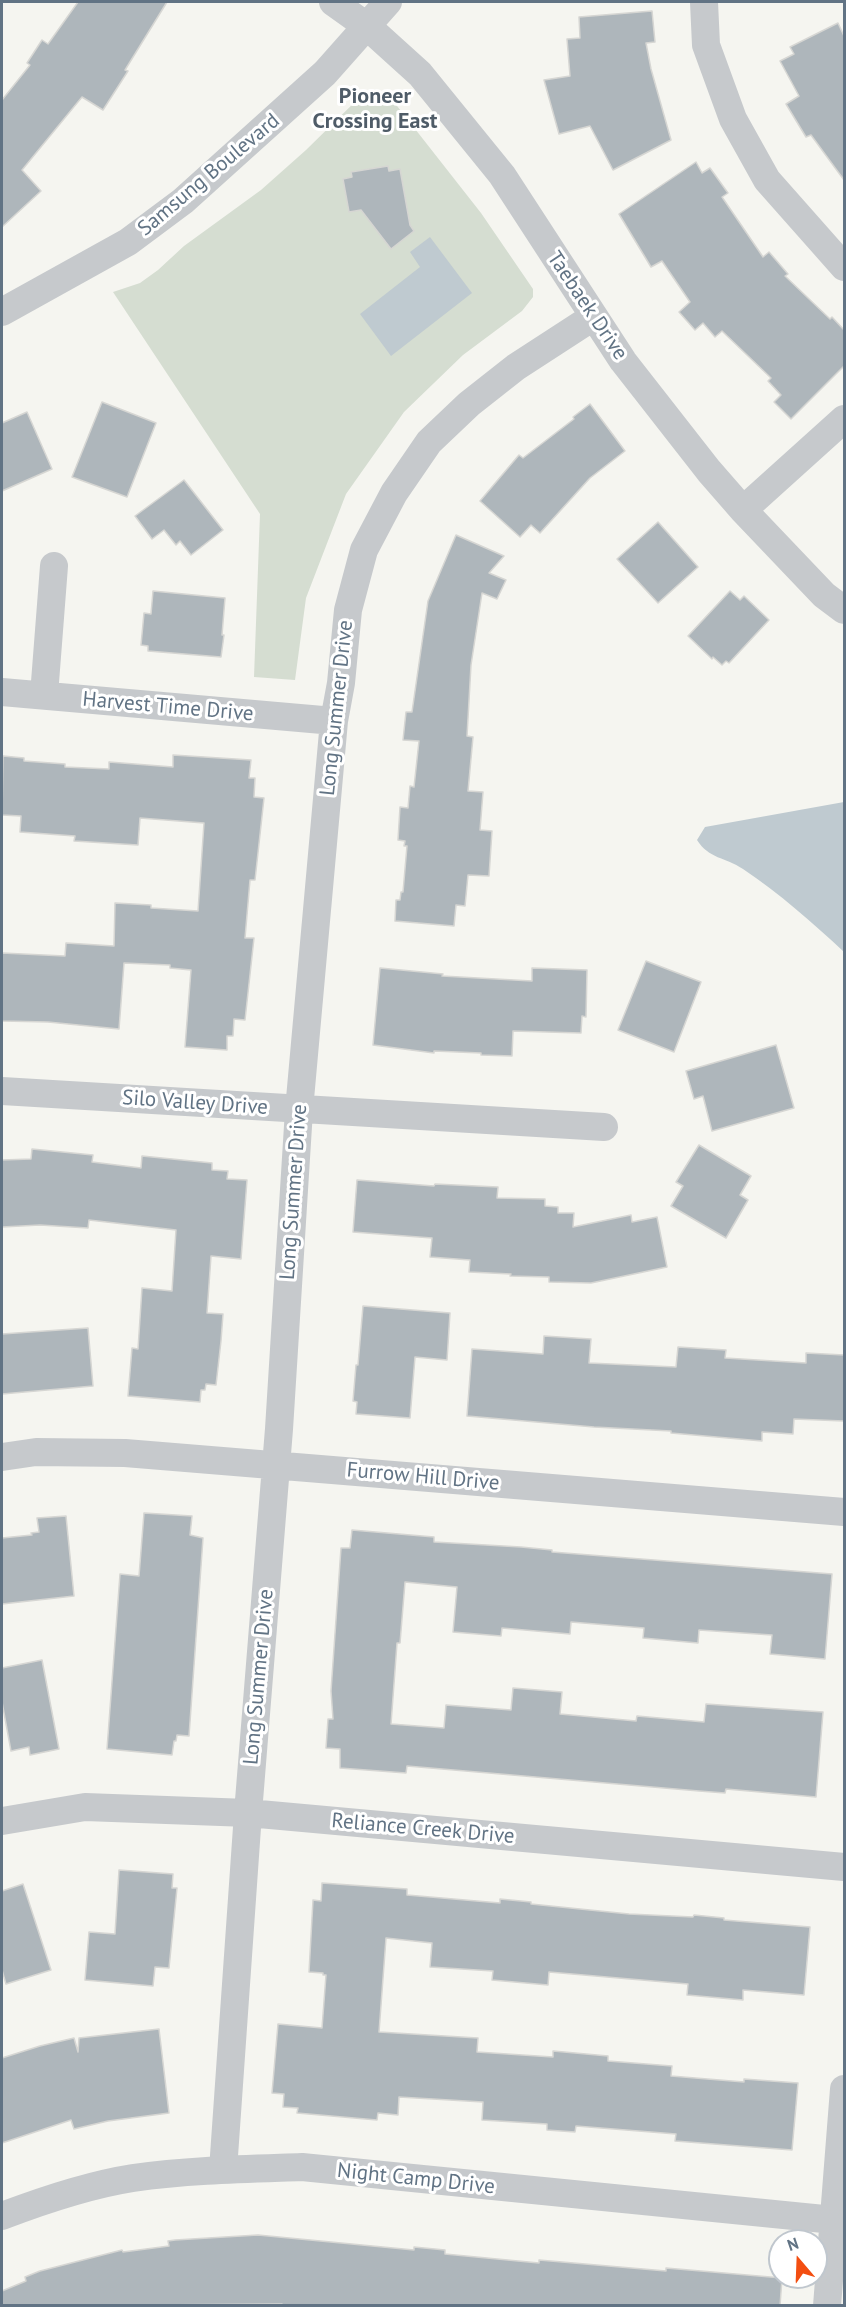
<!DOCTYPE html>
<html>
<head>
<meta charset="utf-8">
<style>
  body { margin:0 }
  #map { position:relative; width:846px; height:2307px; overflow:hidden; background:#f5f5f0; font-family:"PT Sans",sans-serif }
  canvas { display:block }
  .frame { position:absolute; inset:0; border:3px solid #617384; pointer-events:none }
  .north { position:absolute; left:768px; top:2229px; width:60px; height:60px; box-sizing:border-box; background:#fff; border:2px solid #c0c7ce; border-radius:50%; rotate:341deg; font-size:16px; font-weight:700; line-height:24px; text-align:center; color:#617384 }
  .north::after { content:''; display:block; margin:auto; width:21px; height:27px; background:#f34e11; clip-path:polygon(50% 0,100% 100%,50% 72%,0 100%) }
</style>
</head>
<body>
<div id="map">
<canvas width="846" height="2307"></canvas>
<div class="frame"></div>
<div class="north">N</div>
</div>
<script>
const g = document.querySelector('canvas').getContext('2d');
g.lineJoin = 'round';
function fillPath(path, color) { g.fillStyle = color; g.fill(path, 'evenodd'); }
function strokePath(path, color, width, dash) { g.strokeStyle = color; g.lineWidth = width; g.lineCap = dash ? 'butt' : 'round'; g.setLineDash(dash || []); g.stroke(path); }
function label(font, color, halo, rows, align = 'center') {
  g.font = font + ' "PT Sans",sans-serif'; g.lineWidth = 6; g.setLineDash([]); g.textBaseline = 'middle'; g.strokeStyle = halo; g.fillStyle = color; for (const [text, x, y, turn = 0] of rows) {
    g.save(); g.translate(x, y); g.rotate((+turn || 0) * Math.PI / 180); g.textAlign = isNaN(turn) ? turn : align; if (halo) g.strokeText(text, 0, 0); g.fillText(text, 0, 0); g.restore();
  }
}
fillPath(new Path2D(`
  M 376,89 L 390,97 L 481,213 L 533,289 L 533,297 L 522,311 L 463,355 L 404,412 L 346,494 L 306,598 L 295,680 L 254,677 L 260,514 L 113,292 L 140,283 L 158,270 L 184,246 L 261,190 L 306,150 L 362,95 Z`), '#d5ddd1');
fillPath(new Path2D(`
  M 430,237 L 472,293 L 391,356 L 360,314 L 420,267 L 410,252 Z
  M 844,802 L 844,952 C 812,922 780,894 743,869 C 725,857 709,859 697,840 L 705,827 Z`), '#bfcad0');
const building = new Path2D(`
  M 78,2 L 167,2 L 125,70 L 128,71 L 103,110 L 82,97 L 22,170 L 41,191 L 2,227 L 2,100 L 30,65 L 27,63 L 42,40 L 48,44 Z
  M 652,11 L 655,42 L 646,43 L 651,69 L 671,140 L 613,170 L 590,126 L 559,134 L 544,80 L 570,76 L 567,39 L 580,38 L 579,17 Z
  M 838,23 L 844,36 L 844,180 L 811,135 L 806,137 L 786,104 L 799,96 L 780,61 L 794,54 L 790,47 Z
  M 696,162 L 702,173 L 710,168 L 728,193 L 722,197 L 763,257 L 769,252 L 788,274 L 785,276 L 830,319 L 832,317 L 844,330 L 844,366 L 791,419 L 774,402 L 781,395 L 768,381 L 771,378 L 722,331 L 715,337 L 703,323 L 695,330 L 679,312 L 690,302 L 662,261 L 651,267 L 619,214 Z
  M 388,166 L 389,171 L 400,169 L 410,225 L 414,231 L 391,249 L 361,210 L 349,212 L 343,179 L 352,177 L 351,172 Z
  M 102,402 L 156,423 L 127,497 L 72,477 Z
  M 590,404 L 625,451 L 590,478 L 540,533 L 531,525 L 520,537 L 480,501 L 519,455 L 523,458 L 574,419 L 573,417 Z
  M 27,412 L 52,469 L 2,491 L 2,423 Z
  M 184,480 L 223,530 L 191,555 L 180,541 L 176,545 L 164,530 L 152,539 L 135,516 Z
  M 658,522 L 698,567 L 658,603 L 617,559 Z
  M 456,535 L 504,556 L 489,573 L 506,580 L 497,599 L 482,593 L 471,665 L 467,736 L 473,737 L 468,791 L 483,792 L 480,830 L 492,831 L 489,876 L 468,875 L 465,906 L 456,905 L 454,926 L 395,921 L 396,900 L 400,900 L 401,892 L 403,892 L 407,846 L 404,846 L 405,841 L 398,840 L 400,807 L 408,808 L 410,786 L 414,787 L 419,741 L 403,740 L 406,712 L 412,712 L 428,601 Z
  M 153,591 L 225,598 L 222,635 L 224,635 L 221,657 L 148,651 L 148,646 L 141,645 L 144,613 L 151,614 Z
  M 730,591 L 740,600 L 744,596 L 769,620 L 729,663 L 726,661 L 722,665 L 713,657 L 712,659 L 688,636 Z
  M 173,755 L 251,760 L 249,778 L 255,778 L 254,797 L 264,798 L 255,880 L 250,880 L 245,938 L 254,938 L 245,1020 L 234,1019 L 233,1036 L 227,1036 L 227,1050 L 185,1047 L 191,970 L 170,968 L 170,965 L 124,963 L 119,1029 L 48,1022 L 2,1021 L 2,953 L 65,956 L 66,943 L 114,946 L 115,903 L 151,905 L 151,908 L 198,911 L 204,823 L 140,818 L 138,845 L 74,841 L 75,836 L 20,832 L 21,816 L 2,815 L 3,756 L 24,758 L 24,761 L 65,764 L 65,767 L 109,769 L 109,762 L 173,767 Z
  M 646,961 L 701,982 L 674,1052 L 618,1030 Z
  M 380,968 L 443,974 L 442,976 L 532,981 L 532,968 L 587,970 L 586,1017 L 582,1016 L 581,1033 L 513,1031 L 512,1056 L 481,1055 L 481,1053 L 434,1051 L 434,1053 L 373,1045 Z
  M 776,1045 L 794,1108 L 712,1131 L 703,1096 L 694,1099 L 686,1071 Z
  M 699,1145 L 751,1176 L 740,1195 L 748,1200 L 726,1238 L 671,1206 L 683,1186 L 676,1182 Z
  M 32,1149 L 93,1155 L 92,1162 L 141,1168 L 142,1156 L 212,1163 L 212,1170 L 228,1171 L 227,1179 L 247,1180 L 241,1259 L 211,1256 L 207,1313 L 223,1314 L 221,1341 L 216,1385 L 206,1384 L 205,1390 L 201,1390 L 200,1402 L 128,1396 L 132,1348 L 138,1349 L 142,1288 L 172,1291 L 176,1230 L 89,1220 L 88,1228 L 40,1225 L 2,1227 L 2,1160 L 31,1159 Z
  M 357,1180 L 434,1186 L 435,1184 L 498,1187 L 497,1198 L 545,1199 L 545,1206 L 558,1207 L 558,1213 L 574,1213 L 573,1227 L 631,1215 L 632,1222 L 657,1217 L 667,1267 L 591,1283 L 549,1282 L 549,1277 L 510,1276 L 511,1274 L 469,1272 L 470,1260 L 430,1257 L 432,1238 L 353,1232 Z
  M 363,1306 L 450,1313 L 447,1360 L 415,1357 L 410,1418 L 356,1414 L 357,1402 L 353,1401 L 356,1365 L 358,1365 Z
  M 88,1328 L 93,1386 L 2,1394 L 2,1334 Z
  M 544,1336 L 591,1339 L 589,1363 L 676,1367 L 678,1347 L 726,1350 L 725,1358 L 806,1363 L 806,1353 L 844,1355 L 844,1421 L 794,1419 L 793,1434 L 762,1432 L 762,1441 L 671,1433 L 671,1431 L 594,1427 L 467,1416 L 472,1349 L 543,1354 Z
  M 144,1513 L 192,1516 L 190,1535 L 203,1538 L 189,1736 L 177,1735 L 176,1741 L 174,1741 L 172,1755 L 107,1749 L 120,1574 L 139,1576 Z
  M 66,1516 L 74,1596 L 2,1604 L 2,1538 L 32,1535 L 31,1533 L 39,1532 L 37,1518 Z
  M 352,1530 L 434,1537 L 434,1542 L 521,1547 L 552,1550 L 552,1552 L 832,1574 L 825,1659 L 770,1654 L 772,1635 L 699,1630 L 698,1643 L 643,1638 L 644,1628 L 571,1622 L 570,1634 L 502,1628 L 501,1636 L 453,1632 L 457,1587 L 405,1582 L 400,1643 L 397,1643 L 391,1724 L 444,1728 L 446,1705 L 511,1710 L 513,1688 L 562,1692 L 560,1714 L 636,1721 L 637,1716 L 704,1722 L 706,1704 L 823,1712 L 816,1797 L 726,1789 L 725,1793 L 699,1791 L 407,1766 L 406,1773 L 340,1768 L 340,1749 L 326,1748 L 328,1719 L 333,1719 L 331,1691 L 341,1548 L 350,1548 Z
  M 42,1660 L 59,1749 L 30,1755 L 29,1747 L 11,1751 L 2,1702 L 2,1668 Z
  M 119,1870 L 173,1874 L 172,1888 L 177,1888 L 169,1968 L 155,1967 L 153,1986 L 85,1980 L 89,1932 L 115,1934 Z
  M 322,1883 L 407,1889 L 407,1895 L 500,1903 L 500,1899 L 531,1902 L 531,1904 L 629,1914 L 693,1917 L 694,1915 L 724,1918 L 724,1920 L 810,1927 L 804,1995 L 743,1990 L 743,2000 L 687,1995 L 688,1984 L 549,1972 L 548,1985 L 492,1980 L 493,1971 L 430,1967 L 432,1943 L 386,1938 L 379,2032 L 478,2038 L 477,2052 L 553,2057 L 553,2051 L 608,2056 L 608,2061 L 672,2066 L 671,2076 L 744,2082 L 744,2079 L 798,2083 L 792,2150 L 675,2141 L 676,2134 L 576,2126 L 575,2132 L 547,2130 L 547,2124 L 482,2120 L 483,2102 L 399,2097 L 398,2115 L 378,2113 L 377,2120 L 297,2113 L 298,2108 L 283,2107 L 284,2094 L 272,2093 L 278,2024 L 322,2028 L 326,1975 L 323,1975 L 323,1973 L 309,1972 L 313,1900 L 321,1901 Z
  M 23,1884 L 51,1970 L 6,1984 L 2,1970 L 2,1891 Z
  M 159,2029 L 169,2113 L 108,2121 L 74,2129 L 71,2120 L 2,2143 L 2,2058 L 40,2046 L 74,2038 L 78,2052 L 79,2038 Z
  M 258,2235 L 414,2250 L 414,2247 L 445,2250 L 445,2254 L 539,2263 L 539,2260 L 666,2271 L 666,2268 L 782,2278 L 780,2306 L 282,2306 L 282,2304 L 2,2306 L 2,2291 L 26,2281 L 25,2277 L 40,2271 L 122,2250 L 123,2252 L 169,2246 L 168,2241 L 175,2240 Z`);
fillPath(building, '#aeb6bb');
strokePath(building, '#d6d6d3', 1.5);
strokePath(new Path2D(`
  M 333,2 L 368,27 L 420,74 L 502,175 L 623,361 L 709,471 L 743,510 L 824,595 L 844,610
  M 704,2 L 706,45 L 733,119 L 767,180 L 844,267
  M 2,312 L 128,242 L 183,201 L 325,73 L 388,2
  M 743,510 L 844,419
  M 2,692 L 334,721
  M 44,695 L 54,566
  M 2,1091 L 604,1127
  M 2,1457 L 36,1452 L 125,1453 L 844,1512
  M 2,1821 L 85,1807 L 248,1813 L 844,1867
  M 223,2170 L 248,1813 L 279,1429 L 299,1110 L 334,721 L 341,683 L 348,610 L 364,550 L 394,493 L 429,442 L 469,404 L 516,367 L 593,317
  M 2,2216 C 44,2200 88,2185 133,2178 C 189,2170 246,2169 302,2167 L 834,2220
  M 827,2306 L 844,2089`), '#c6c9cc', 28);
label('21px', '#617384', '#fff', [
  ["Samsung Boulevard",209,175,-40],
  ["Taebaek Drive",587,306,56],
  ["Harvest Time Drive",168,707,5],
  ["Long Summer Drive",337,708,-84],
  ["Silo Valley Drive",195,1103,4],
  ["Long Summer Drive",294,1192,-86],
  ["Furrow Hill Drive",423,1477,5],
  ["Long Summer Drive",259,1677,-85],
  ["Reliance Creek Drive",423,1829,5],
  ["Night Camp Drive",416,2179,6]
]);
label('bold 22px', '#4f5c68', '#fff', [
  ["Pioneer",375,97],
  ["Crossing East",375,122]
]);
</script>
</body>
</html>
